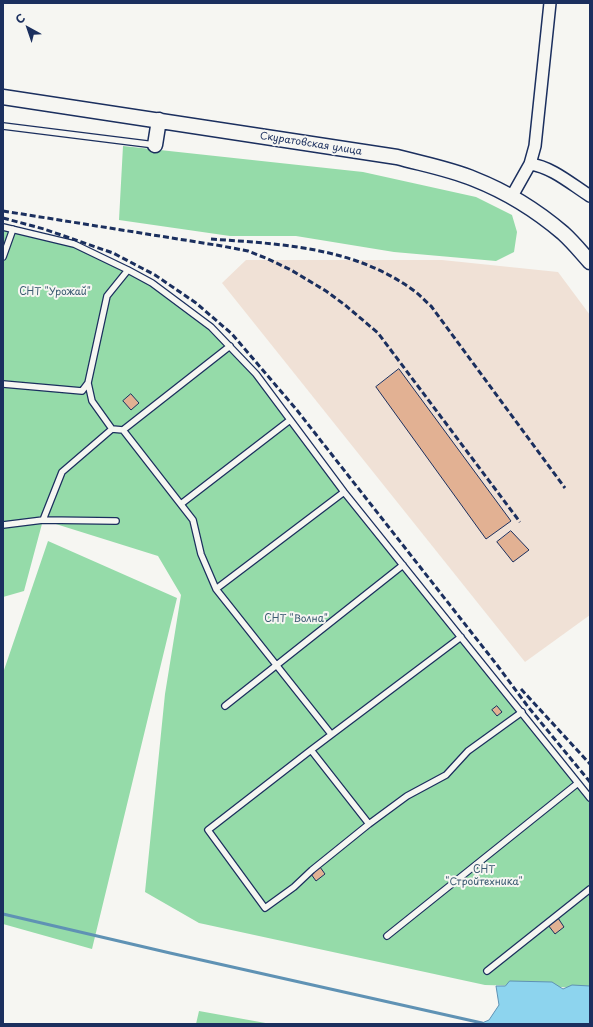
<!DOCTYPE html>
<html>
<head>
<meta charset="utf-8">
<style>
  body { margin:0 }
  #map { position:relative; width:593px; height:1027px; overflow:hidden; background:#f6f6f2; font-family:"Playpen Sans",sans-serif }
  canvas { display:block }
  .frame { position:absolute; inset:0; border:4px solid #1b2f5e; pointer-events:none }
  .north { position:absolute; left:8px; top:8px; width:40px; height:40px; -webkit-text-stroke:3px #f6f6f2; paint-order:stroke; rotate:320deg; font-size:11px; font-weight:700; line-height:16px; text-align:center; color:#1b2f5e }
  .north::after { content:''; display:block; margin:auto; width:14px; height:18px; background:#1b2f5e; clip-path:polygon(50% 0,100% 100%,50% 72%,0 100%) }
</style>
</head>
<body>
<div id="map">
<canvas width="593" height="1027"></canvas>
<div class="frame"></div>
<div class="north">С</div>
</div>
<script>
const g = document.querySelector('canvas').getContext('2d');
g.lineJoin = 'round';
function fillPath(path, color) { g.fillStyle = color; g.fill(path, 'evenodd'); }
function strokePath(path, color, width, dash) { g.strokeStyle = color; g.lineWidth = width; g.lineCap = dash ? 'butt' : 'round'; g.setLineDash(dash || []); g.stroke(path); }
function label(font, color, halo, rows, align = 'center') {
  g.font = font + ' "Playpen Sans",sans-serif'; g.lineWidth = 4; g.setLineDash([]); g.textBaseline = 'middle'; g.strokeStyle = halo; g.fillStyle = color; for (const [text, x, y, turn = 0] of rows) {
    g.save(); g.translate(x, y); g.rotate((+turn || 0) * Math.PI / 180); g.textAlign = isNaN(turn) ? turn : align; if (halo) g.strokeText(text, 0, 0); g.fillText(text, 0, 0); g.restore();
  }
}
fillPath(new Path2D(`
  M 246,260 L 442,260 L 558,272 L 590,315 L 590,615 L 525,662 L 222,283 Z`), '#f0e1d6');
fillPath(new Path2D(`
  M 123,146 L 363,172 L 476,197 L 512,215 L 517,232 L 514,252 L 496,261 L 394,252 L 296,236 L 230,236 L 119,220 Z
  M 3,227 L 74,244 L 152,283 L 230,346 L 590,798 L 590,988 L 485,985 L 199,923 L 145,892 L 165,694 L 181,595 L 158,556 L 43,520 L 24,591 L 3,597 Z
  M 48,541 L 177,598 L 92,949 L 3,924 L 3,673 Z
  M 199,1011 L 271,1024 L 196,1024 Z`), '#95dba9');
const water = new Path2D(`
  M 510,981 L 552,982 L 563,989 L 572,985 L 590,986 L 590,1024 L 481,1024 L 482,1023 L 489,1020 L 499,1005 L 496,986 L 505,986 Z`);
fillPath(water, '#8dd4ee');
strokePath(water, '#5f92b4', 1);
strokePath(new Path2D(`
  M 3,914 L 170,953 L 482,1023`), '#5f92b4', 3);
const building = new Path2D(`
  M 399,369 L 511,521 L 486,539 L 376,387 Z
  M 131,394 L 139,403 L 131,410 L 123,401 Z
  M 511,531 L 529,550 L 513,562 L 497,542 Z
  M 497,706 L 502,712 L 497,716 L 492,710 Z
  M 320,867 L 325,874 L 316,881 L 311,874 Z
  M 558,918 L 564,927 L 555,934 L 548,925 Z`);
fillPath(building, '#e2b193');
strokePath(building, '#1b2f5e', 1);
const service = new Path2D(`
  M 3,126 L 155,145
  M 3,227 L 74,244 L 128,270 L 152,283 L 211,327 L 256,374 L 344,492 L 590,798
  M 3,257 L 13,229
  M 3,384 L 82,391 L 88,383
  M 112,429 L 123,430 L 230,346
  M 123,430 L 193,520 L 201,554 L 216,589 L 331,734
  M 181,504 L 290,420
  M 43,520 L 62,472 L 112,429 L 92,401 L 88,383 L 107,296 L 128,270
  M 3,525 L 43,520 L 116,521
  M 216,589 L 344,492
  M 461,637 L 311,750 L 208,830 L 265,908 L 294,887 L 312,870 L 369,824 L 407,796 L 446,775 L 468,751 L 522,712
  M 225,706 L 403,565
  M 311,750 L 369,824
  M 387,936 L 578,783
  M 487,971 L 590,889`);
const minor = new Path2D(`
  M 530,164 C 552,167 571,184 590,196
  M 512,196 L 530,164 L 535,146 L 550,3`);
const tertiary = new Path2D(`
  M 3,97 L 397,157 C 423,164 450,169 474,179 C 507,192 536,210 563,233 C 573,242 581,252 590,262
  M 155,145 L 159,120`);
strokePath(service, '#1b2f5e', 8);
strokePath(minor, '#1b2f5e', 14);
strokePath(tertiary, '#1b2f5e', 17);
strokePath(service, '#f6f6f2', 5.5);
strokePath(minor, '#f6f6f2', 11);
strokePath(tertiary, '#f6f6f2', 14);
strokePath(new Path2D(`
  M 3,211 L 222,246 L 248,251 L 268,259 L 291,270 L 326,291 L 345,305 L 378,333 L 520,522
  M 3,218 L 44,229 L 113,253 L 155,275 L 196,303 L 232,334 L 296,409 L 497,665 L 529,708 L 590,782
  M 211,239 C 281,244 354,247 413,290 C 420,295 425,301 431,306 L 565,488
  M 521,689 L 590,764`), '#1b2f5e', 3, [6, 3]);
label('10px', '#1b2f5e', '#f6f6f2', [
  ["Скуратовская улица",311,144,9]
]);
label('10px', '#3a5a71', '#f6f6f2', [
  ["СНТ \"Урожай\"",55,292],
  ["СНТ \"Волна\"",296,619],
  ["СНТ",484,870],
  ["\"Стройтехника\"",484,882]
]);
</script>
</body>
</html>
